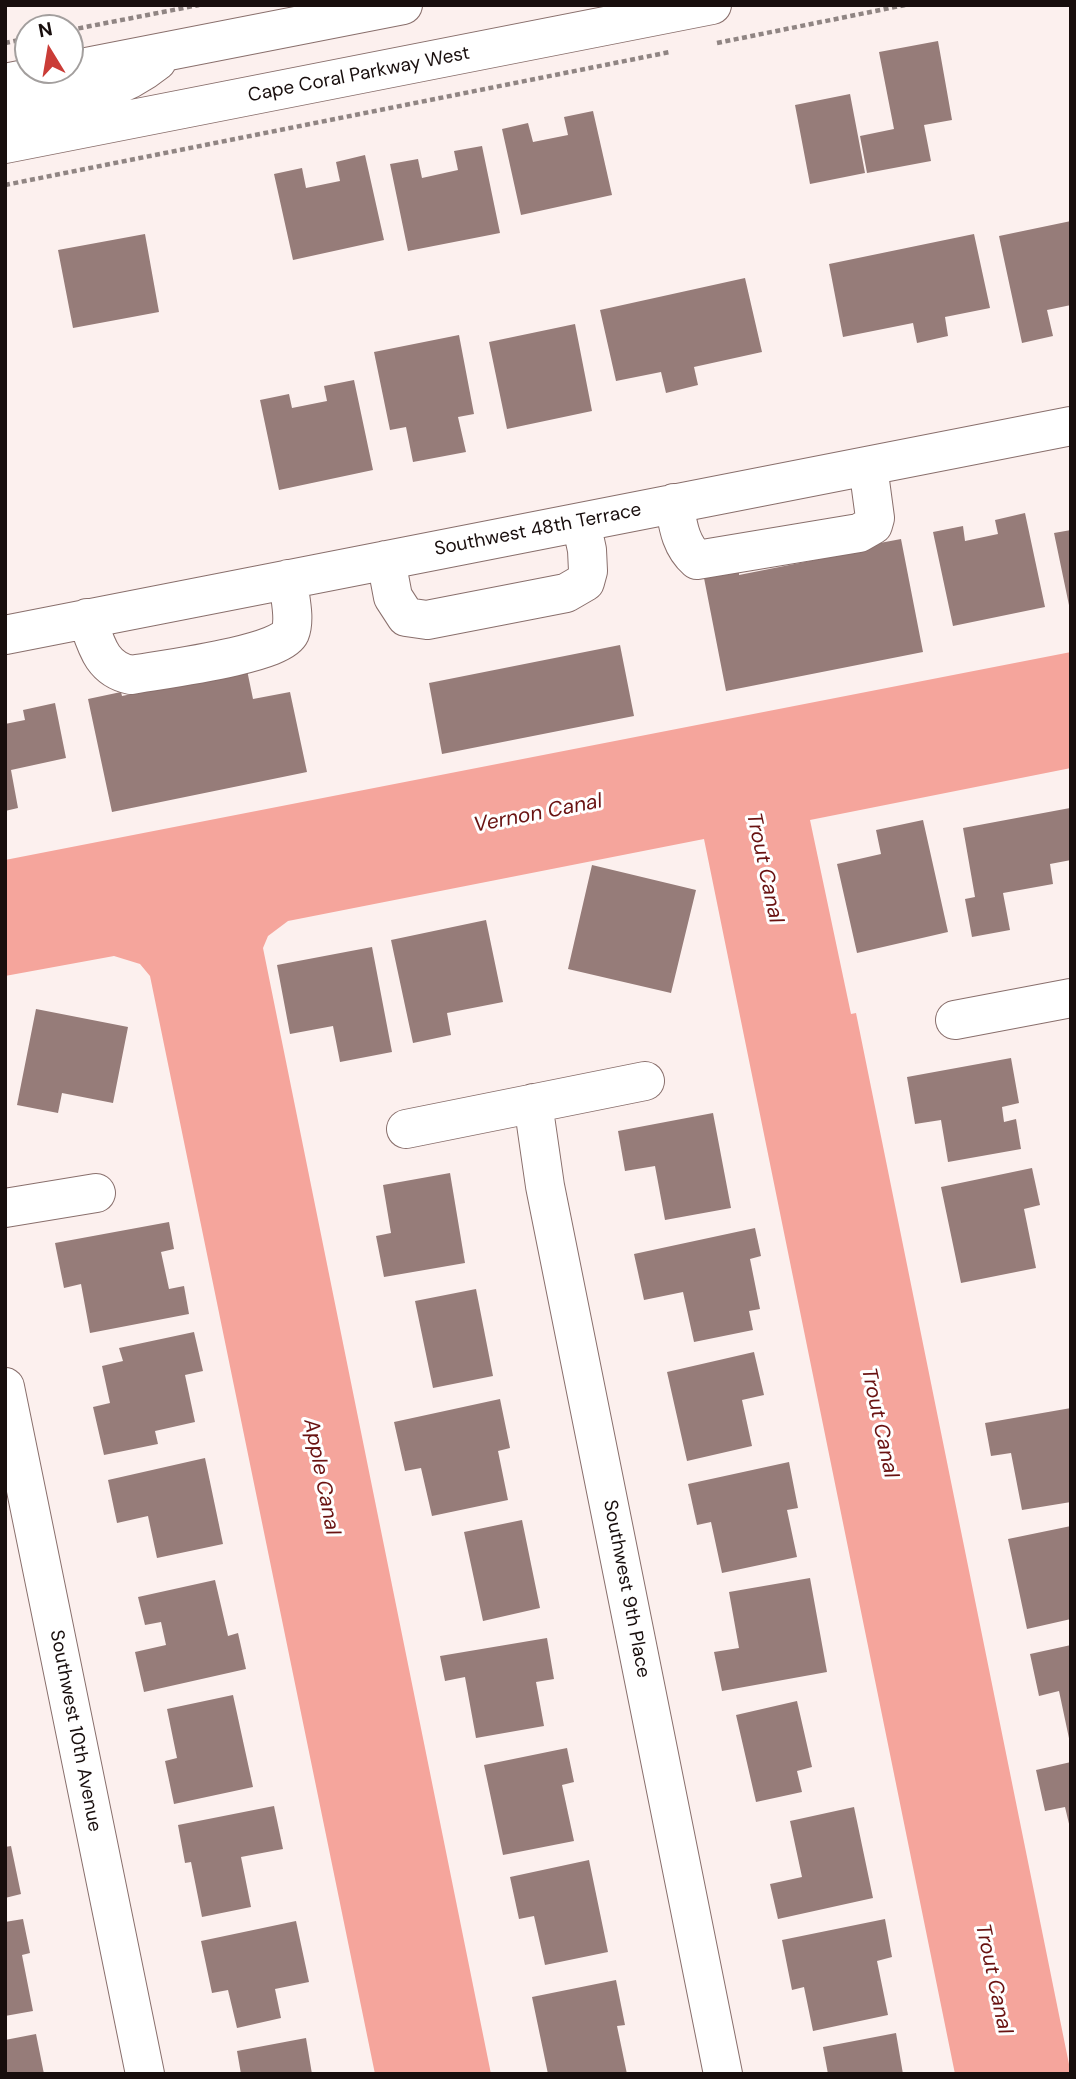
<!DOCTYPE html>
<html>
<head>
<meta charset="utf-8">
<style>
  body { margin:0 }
  #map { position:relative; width:1076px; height:2079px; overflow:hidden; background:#fcf0ee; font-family:"DM Sans",sans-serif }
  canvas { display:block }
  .frame { position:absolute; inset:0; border:7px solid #180e0d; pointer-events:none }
  .north { position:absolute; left:14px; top:14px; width:70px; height:70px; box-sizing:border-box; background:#fff; border:2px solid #a39f9e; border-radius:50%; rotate:349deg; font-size:19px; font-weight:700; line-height:28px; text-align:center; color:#180e0d }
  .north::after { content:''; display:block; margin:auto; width:24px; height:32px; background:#ca3c37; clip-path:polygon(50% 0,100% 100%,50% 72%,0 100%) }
</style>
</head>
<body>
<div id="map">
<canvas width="1076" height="2079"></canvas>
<div class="frame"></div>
<div class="north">N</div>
</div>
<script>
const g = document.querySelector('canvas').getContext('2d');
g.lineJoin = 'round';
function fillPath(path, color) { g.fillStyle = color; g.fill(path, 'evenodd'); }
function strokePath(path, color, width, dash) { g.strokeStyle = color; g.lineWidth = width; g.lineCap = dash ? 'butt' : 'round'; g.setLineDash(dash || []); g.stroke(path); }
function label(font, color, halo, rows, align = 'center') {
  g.font = font + ' "DM Sans",sans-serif'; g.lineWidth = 6; g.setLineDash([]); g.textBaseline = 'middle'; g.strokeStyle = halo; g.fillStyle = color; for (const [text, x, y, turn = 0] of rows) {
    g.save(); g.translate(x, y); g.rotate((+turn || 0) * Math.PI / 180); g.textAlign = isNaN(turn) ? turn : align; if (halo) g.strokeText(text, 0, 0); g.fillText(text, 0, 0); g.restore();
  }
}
fillPath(new Path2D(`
  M 1071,652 L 1071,768 L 810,820 L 851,1014 L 856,1013 L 1071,2074 L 955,2074 L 704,839 L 288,921 L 268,936 L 263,948 L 491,2074 L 375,2074 L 150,976 L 140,964 L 114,956 L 5,976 L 5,860 Z`), '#f5a59c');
fillPath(new Path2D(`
  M 938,41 L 952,120 L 924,125 L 931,161 L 867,173 L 860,136 L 894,129 L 879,52 Z
  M 850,94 L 865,173 L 810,184 L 795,105 Z
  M 593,111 L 612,195 L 521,215 L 502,129 L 528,123 L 533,142 L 568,135 L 564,117 Z
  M 482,146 L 500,233 L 408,251 L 390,164 L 418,159 L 422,178 L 458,170 L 454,151 Z
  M 365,155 L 384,240 L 293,260 L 274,174 L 302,168 L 306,188 L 340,181 L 336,162 Z
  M 1071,221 L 1071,305 L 1047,310 L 1053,336 L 1022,343 L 999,236 Z
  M 145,234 L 159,312 L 73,328 L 58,250 Z
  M 974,234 L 990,308 L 945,317 L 948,336 L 917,343 L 913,323 L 843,337 L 829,264 Z
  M 745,278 L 762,352 L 694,367 L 698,385 L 666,393 L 661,372 L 616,381 L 600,310 Z
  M 575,324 L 592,411 L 507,429 L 489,342 Z
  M 459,335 L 474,414 L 458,417 L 466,452 L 413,462 L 406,427 L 390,430 L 374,352 Z
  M 354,380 L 373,470 L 279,490 L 260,400 L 289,394 L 292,408 L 327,401 L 324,386 Z
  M 1025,513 L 1045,607 L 953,626 L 933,532 L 963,526 L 965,541 L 998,534 L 995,520 Z
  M 1071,530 L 1071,610 L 1070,610 L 1054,533 Z
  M 901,539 L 923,652 L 726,691 L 704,578 L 739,572 L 739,575 L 865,550 L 864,546 Z
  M 620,645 L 634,716 L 442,754 L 429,683 Z
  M 247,670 L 253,699 L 290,692 L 307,772 L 112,812 L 88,699 L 121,692 L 122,696 Z
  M 55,703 L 66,758 L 11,770 L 18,808 L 5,811 L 5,724 L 25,720 L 23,710 Z
  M 1070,808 L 1071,860 L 1050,864 L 1053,884 L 1003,893 L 1010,930 L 972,937 L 965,899 L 975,897 L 963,828 Z
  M 923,820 L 948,932 L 857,953 L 837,864 L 881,854 L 876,830 Z
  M 592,865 L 696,890 L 671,993 L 568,969 Z
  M 486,920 L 503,1002 L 447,1013 L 451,1035 L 413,1043 L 391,940 Z
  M 372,947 L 392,1052 L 340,1062 L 333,1026 L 290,1034 L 277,965 Z
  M 36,1009 L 128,1027 L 113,1103 L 62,1093 L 58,1113 L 17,1105 Z
  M 1011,1058 L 1019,1103 L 1002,1107 L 1004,1122 L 1016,1119 L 1021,1149 L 948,1162 L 941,1120 L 915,1124 L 907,1077 Z
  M 713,1113 L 731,1208 L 665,1220 L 655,1166 L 625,1171 L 618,1131 Z
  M 1032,1168 L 1040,1205 L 1024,1209 L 1036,1268 L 961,1283 L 941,1187 Z
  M 450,1173 L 465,1263 L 384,1277 L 376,1236 L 391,1233 L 383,1185 Z
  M 169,1222 L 174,1249 L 161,1252 L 169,1289 L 184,1286 L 189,1314 L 90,1333 L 81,1284 L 64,1288 L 55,1243 Z
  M 755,1228 L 761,1256 L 750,1259 L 760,1309 L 749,1311 L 753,1330 L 694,1342 L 683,1292 L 644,1300 L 634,1254 Z
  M 476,1289 L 493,1376 L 433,1388 L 415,1301 Z
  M 194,1332 L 203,1371 L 185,1375 L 195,1422 L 155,1431 L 158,1444 L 104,1455 L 93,1407 L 110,1403 L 102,1366 L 123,1361 L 119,1348 Z
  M 754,1352 L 764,1395 L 742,1400 L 752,1446 L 687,1461 L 667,1372 Z
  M 500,1399 L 510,1448 L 498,1451 L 508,1500 L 432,1516 L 421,1468 L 405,1471 L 394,1422 Z
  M 1071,1408 L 1071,1502 L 1022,1510 L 1011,1453 L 991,1456 L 985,1423 Z
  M 205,1458 L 223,1544 L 157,1558 L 148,1516 L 117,1523 L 108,1480 Z
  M 789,1462 L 798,1508 L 787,1510 L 797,1557 L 722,1573 L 711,1522 L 697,1525 L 688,1484 Z
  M 522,1520 L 540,1608 L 483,1621 L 464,1532 Z
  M 1071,1526 L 1071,1619 L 1027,1629 L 1008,1539 Z
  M 810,1578 L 827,1672 L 722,1691 L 714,1652 L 739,1648 L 729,1592 Z
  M 215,1580 L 228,1636 L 238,1633 L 246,1669 L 144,1692 L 135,1652 L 166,1645 L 161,1622 L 145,1625 L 138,1597 Z
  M 547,1638 L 554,1679 L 536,1682 L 544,1726 L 476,1738 L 465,1677 L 445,1681 L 440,1656 Z
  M 1071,1645 L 1071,1743 L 1070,1743 L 1059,1691 L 1039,1696 L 1030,1654 Z
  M 233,1695 L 253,1787 L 174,1804 L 165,1761 L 177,1758 L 167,1709 Z
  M 797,1701 L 812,1767 L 797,1771 L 802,1792 L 756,1802 L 736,1715 Z
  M 567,1748 L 574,1782 L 562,1785 L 574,1841 L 503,1855 L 484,1765 Z
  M 1071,1762 L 1071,1828 L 1070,1828 L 1065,1807 L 1045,1811 L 1036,1770 Z
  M 274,1806 L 283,1849 L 241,1857 L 251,1907 L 202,1917 L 191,1862 L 185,1863 L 178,1825 Z
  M 854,1807 L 873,1898 L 778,1919 L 770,1884 L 802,1877 L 790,1821 Z
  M 11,1846 L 21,1894 L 5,1898 L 5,1847 Z
  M 589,1860 L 608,1952 L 545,1965 L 534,1916 L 519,1919 L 510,1877 Z
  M 23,1919 L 30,1953 L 22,1955 L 33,2011 L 5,2016 L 5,1922 Z
  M 885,1919 L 892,1957 L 877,1961 L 888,2015 L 813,2031 L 804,1987 L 792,1990 L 782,1940 Z
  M 296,1921 L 309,1982 L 275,1989 L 281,2018 L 237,2028 L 228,1990 L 212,1993 L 201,1941 Z
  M 616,1980 L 625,2025 L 617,2026 L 627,2074 L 548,2074 L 532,1997 Z
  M 896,2033 L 903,2074 L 828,2074 L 823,2047 Z
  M 36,2034 L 44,2074 L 5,2074 L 5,2040 Z
  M 306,2038 L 312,2074 L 241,2074 L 237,2051 Z`), '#967c79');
const minor = new Path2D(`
  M 674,503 C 678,525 680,545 697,560 L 859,533 L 873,525 L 875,518 L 868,466
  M 386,560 L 393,597 L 406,617 L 427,620 L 566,593 L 585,582 L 588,571 L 587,550 L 581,522
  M 87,618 C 96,644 101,669 131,675 C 158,670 280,655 290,633 C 296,618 289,595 288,579
  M 5,635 L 1071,426
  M 955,1020 L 1071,998
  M 533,1103 L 545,1186 L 723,2074
  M 406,1129 L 645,1081
  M 5,1208 L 96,1193
  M 5,1387 L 145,2074`);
const major = new Path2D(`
  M 5,83 L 403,5
  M 5,111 C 61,100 112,98 157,61
  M 5,144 L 712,5`);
strokePath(minor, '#896f6c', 40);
strokePath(major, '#896f6c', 40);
strokePath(new Path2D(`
  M 70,30 L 199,5
  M 5,43 L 28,38
  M 717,43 L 905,5
  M 5,185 L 670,52`), '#908583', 4.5, [5, 3.5]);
strokePath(minor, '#fff', 38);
strokePath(major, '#fff', 38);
label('19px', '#180e0d', '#fff', [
  ["Cape Coral Parkway West",359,75,-11],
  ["Southwest 48th Terrace",538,530,-11],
  ["Southwest 9th Place",626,1589,79],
  ["Southwest 10th Avenue",75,1731,79]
]);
label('italic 21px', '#691211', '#fff', [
  ["Vernon Canal",538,814,-11],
  ["Trout Canal",764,868,78],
  ["Trout Canal",879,1423,78],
  ["Apple Canal",321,1477,79],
  ["Trout Canal",993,1979,78]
]);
</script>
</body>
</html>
